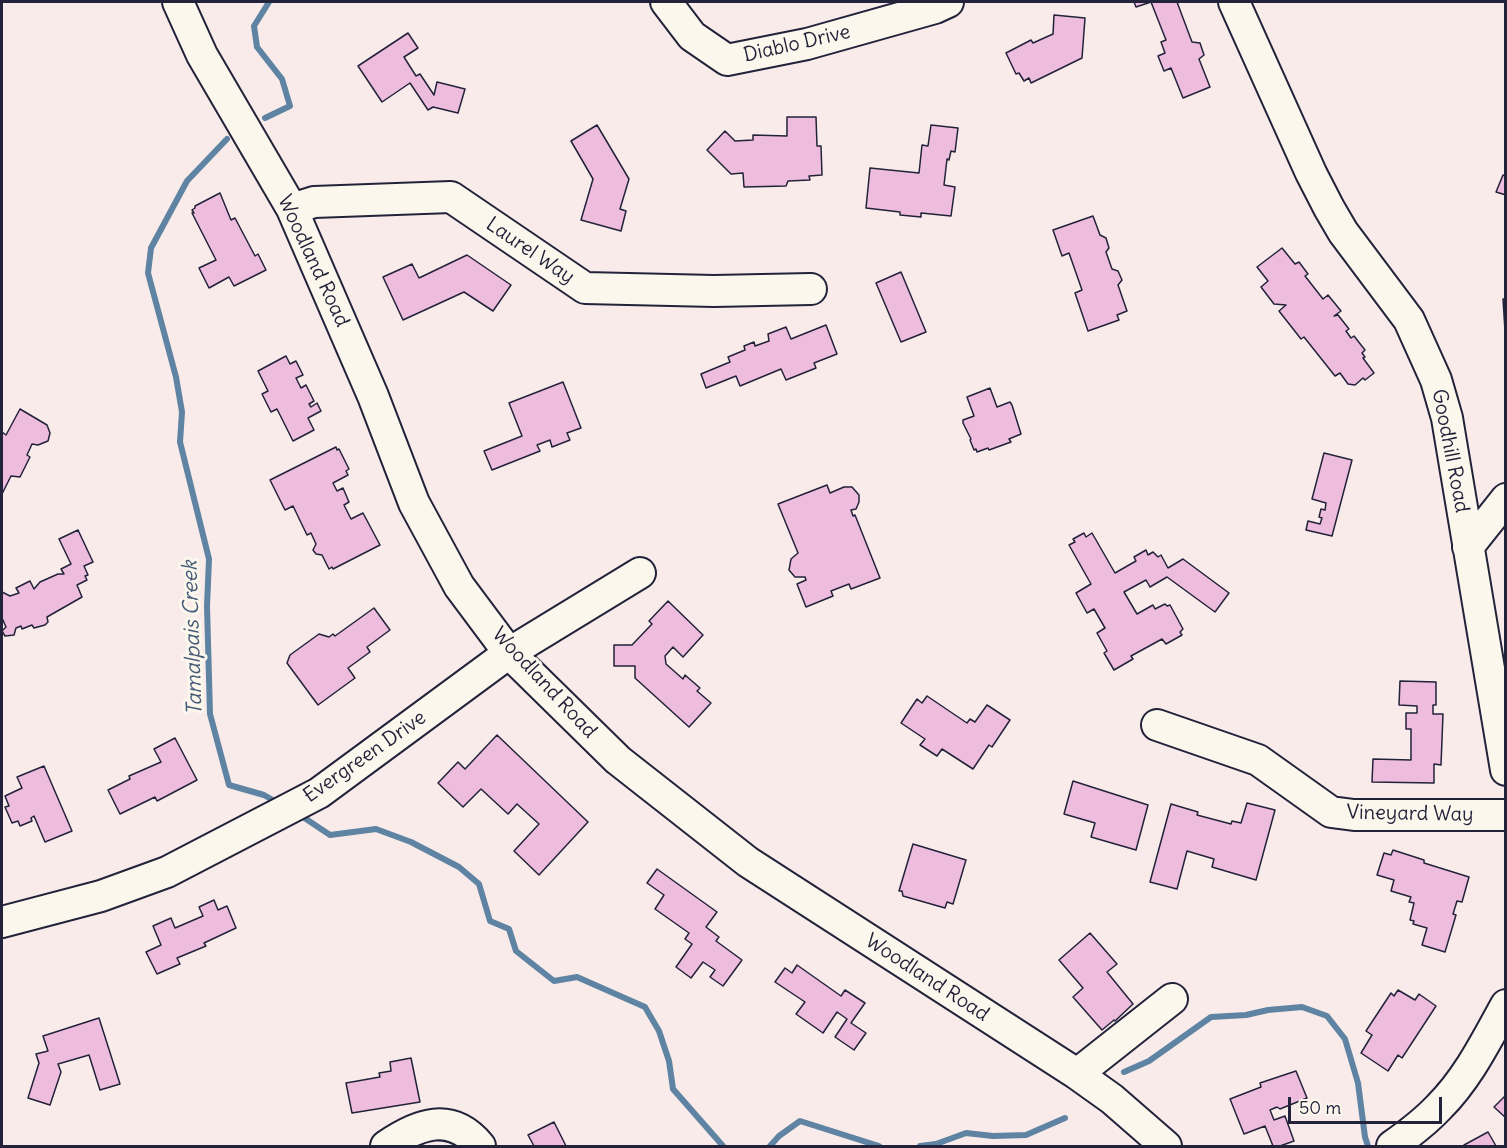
<!DOCTYPE html>
<html>
<head>
<meta charset="utf-8">
<style>
  body { margin:0 }
  #map { position:relative; width:1507px; height:1148px; overflow:hidden; background:#f8ebe9; font-family:Delius,sans-serif }
  canvas { display:block }
  .frame { position:absolute; inset:0; border:3px solid #22223b; pointer-events:none }
  .scale { position:absolute; left:1288px; top:1097px; width:154px; height:27px; box-sizing:border-box; border:3px solid #22223b; border-top:0; padding-left:8px; font-size:18px; line-height:21px; white-space:nowrap; color:#22223b; -webkit-text-stroke:4px #fbf7ec; paint-order:stroke }
</style>
</head>
<body>
<div id="map">
<canvas width="1507" height="1148"></canvas>
<div class="frame"></div>
<div class="scale">50 m</div>
</div>
<script>
const g = document.querySelector('canvas').getContext('2d');
g.lineJoin = 'round';
function strokePath(path, color, width, dash) { g.strokeStyle = color; g.lineWidth = width; g.lineCap = dash ? 'butt' : 'round'; g.setLineDash(dash || []); g.stroke(path); }
function fillPath(path, color) { g.fillStyle = color; g.fill(path, 'evenodd'); }
function label(font, color, halo, rows, align = 'center') {
  g.font = font + ' Delius,sans-serif'; g.lineWidth = 6; g.setLineDash([]); g.textBaseline = 'middle'; g.strokeStyle = halo; g.fillStyle = color; for (const [text, x, y, turn = 0] of rows) {
    g.save(); g.translate(x, y); g.rotate((+turn || 0) * Math.PI / 180); g.textAlign = isNaN(turn) ? turn : align; if (halo) g.strokeText(text, 0, 0); g.fillText(text, 0, 0); g.restore();
  }
}
strokePath(new Path2D(`
  M 265,118 L 290,106 L 282,79 L 257,47 L 254,26 L 269,2
  M 227,139 L 187,181 L 151,248 L 148,273 L 176,377 L 182,412 L 180,442 L 209,559 L 207,606 L 210,714 L 229,785 L 264,795 L 278,803
  M 297,813 L 330,835 L 376,829 L 411,842 L 459,867 L 479,884 L 490,921 L 509,929 L 516,951 L 554,981 L 577,977 L 645,1007 L 659,1031 L 669,1061 L 673,1089 L 723,1146
  M 1124,1072 L 1149,1061 L 1211,1017 L 1246,1015 L 1268,1010 L 1302,1007 L 1327,1016 L 1345,1039 L 1358,1083 L 1365,1137 L 1368,1146
  M 770,1146 L 779,1136 L 800,1121 L 879,1146
  M 920,1146 L 936,1144 L 966,1133 L 993,1136 L 1026,1135 L 1065,1118`), '#5f83a2', 6);
const building = new Path2D(`
  M 1134,2 L 1151,2 L 1136,7 Z
  M 1151,2 L 1177,2 L 1192,42 L 1200,43 L 1204,55 L 1199,59 L 1210,87 L 1183,98 L 1171,68 L 1164,71 L 1158,56 L 1165,53 L 1161,42 L 1166,40 Z
  M 1054,15 L 1085,18 L 1082,58 L 1031,83 L 1029,78 L 1024,81 L 1019,73 L 1016,74 L 1006,53 L 1031,40 L 1033,43 L 1053,34 Z
  M 408,33 L 418,48 L 404,57 L 416,76 L 420,74 L 434,95 L 437,82 L 465,89 L 458,113 L 433,107 L 428,110 L 410,83 L 382,102 L 358,66 Z
  M 787,117 L 816,117 L 817,146 L 821,146 L 822,175 L 809,176 L 810,180 L 788,181 L 786,186 L 744,187 L 743,173 L 731,174 L 707,150 L 725,131 L 735,141 L 753,140 L 753,135 L 787,136 Z
  M 597,125 L 629,179 L 620,209 L 626,211 L 621,231 L 581,220 L 593,179 L 571,141 Z
  M 931,125 L 958,128 L 955,152 L 951,151 L 949,160 L 947,159 L 944,185 L 955,187 L 951,216 L 921,213 L 921,217 L 900,215 L 900,212 L 866,208 L 870,168 L 919,173 L 922,145 L 928,146 Z
  M 1503,175 L 1506,176 L 1506,195 L 1496,192 Z
  M 220,193 L 231,220 L 235,218 L 255,256 L 258,254 L 266,270 L 234,286 L 229,277 L 209,288 L 199,268 L 216,260 L 192,213 L 194,213 L 192,210 L 195,208 L 195,206 Z
  M 1093,216 L 1100,235 L 1106,238 L 1109,248 L 1106,252 L 1112,269 L 1118,271 L 1122,280 L 1118,285 L 1127,311 L 1117,315 L 1119,320 L 1088,331 L 1075,293 L 1082,290 L 1069,253 L 1062,256 L 1053,230 Z
  M 1282,248 L 1295,264 L 1299,262 L 1308,274 L 1305,276 L 1323,299 L 1328,295 L 1341,311 L 1334,316 L 1338,315 L 1349,329 L 1346,331 L 1351,338 L 1354,336 L 1365,350 L 1362,353 L 1365,357 L 1363,358 L 1374,373 L 1365,380 L 1363,378 L 1355,385 L 1348,384 L 1340,373 L 1335,376 L 1304,337 L 1301,339 L 1279,311 L 1286,305 L 1274,304 L 1261,287 L 1268,281 L 1257,267 Z
  M 467,255 L 511,285 L 493,311 L 464,292 L 403,320 L 383,277 L 412,264 L 419,278 Z
  M 901,272 L 926,332 L 901,342 L 876,283 Z
  M 1503,299 L 1506,299 L 1506,331 L 1505,331 Z
  M 826,325 L 837,354 L 814,363 L 816,368 L 786,380 L 781,369 L 740,386 L 736,376 L 706,388 L 701,374 L 730,362 L 728,357 L 745,350 L 744,346 L 754,342 L 755,346 L 769,341 L 768,334 L 786,327 L 791,339 Z
  M 286,356 L 290,364 L 296,361 L 303,375 L 296,378 L 301,388 L 306,385 L 314,401 L 309,404 L 311,407 L 317,403 L 321,411 L 308,418 L 314,430 L 293,441 L 277,409 L 271,412 L 262,394 L 268,391 L 258,371 Z
  M 563,382 L 581,428 L 567,433 L 570,440 L 552,447 L 550,440 L 537,445 L 540,451 L 492,470 L 484,451 L 522,436 L 509,403 Z
  M 990,388 L 997,407 L 1010,402 L 1012,405 L 1021,434 L 1009,439 L 1011,442 L 989,450 L 988,448 L 977,452 L 976,449 L 974,450 L 970,440 L 971,439 L 963,423 L 963,420 L 974,416 L 967,397 Z
  M 20,409 L 47,425 L 50,433 L 48,441 L 38,445 L 32,444 L 27,455 L 30,457 L 20,477 L 11,476 L 2,494 L 2,432 L 6,435 Z
  M 336,447 L 337,450 L 339,449 L 349,469 L 346,471 L 348,475 L 333,483 L 337,491 L 343,488 L 349,502 L 344,505 L 351,519 L 363,513 L 380,545 L 333,569 L 332,567 L 329,569 L 322,555 L 316,554 L 313,550 L 316,544 L 311,533 L 307,535 L 293,506 L 285,510 L 270,480 Z
  M 1324,453 L 1352,460 L 1332,536 L 1306,530 L 1308,521 L 1320,524 L 1322,518 L 1319,517 L 1321,509 L 1325,510 L 1326,503 L 1312,499 Z
  M 827,485 L 830,493 L 844,487 L 852,487 L 859,495 L 859,502 L 856,509 L 851,510 L 853,516 L 855,515 L 880,578 L 851,589 L 849,584 L 831,591 L 833,596 L 806,607 L 797,584 L 806,580 L 805,577 L 795,577 L 789,570 L 791,559 L 798,553 L 778,504 Z
  M 78,530 L 93,562 L 84,566 L 88,575 L 85,576 L 87,580 L 77,585 L 82,597 L 47,617 L 48,622 L 45,625 L 34,628 L 32,625 L 22,629 L 21,626 L 16,628 L 14,635 L 5,636 L 2,631 L 6,627 L 2,618 L 2,592 L 10,596 L 19,593 L 16,588 L 30,581 L 34,589 L 40,582 L 58,574 L 64,574 L 61,569 L 71,564 L 59,539 Z
  M 1084,533 L 1086,537 L 1092,533 L 1115,573 L 1136,561 L 1134,557 L 1146,550 L 1148,555 L 1153,552 L 1158,557 L 1161,555 L 1168,568 L 1183,559 L 1229,593 L 1215,612 L 1167,577 L 1150,587 L 1146,580 L 1124,592 L 1137,614 L 1153,605 L 1155,609 L 1165,604 L 1167,606 L 1170,605 L 1183,629 L 1180,632 L 1182,635 L 1166,644 L 1162,639 L 1131,656 L 1133,659 L 1114,670 L 1104,653 L 1107,651 L 1097,633 L 1105,628 L 1094,609 L 1087,613 L 1076,593 L 1091,584 L 1069,545 L 1075,542 L 1073,539 Z
  M 668,601 L 703,635 L 683,657 L 673,647 L 665,656 L 666,664 L 683,679 L 685,675 L 700,688 L 697,691 L 711,703 L 689,727 L 635,678 L 635,666 L 614,666 L 614,645 L 632,645 L 652,624 L 649,621 Z
  M 374,608 L 390,630 L 367,647 L 370,652 L 348,668 L 355,678 L 318,705 L 287,663 L 290,655 L 319,634 L 329,637 L 333,634 L 335,636 Z
  M 1400,681 L 1436,682 L 1436,705 L 1433,705 L 1433,714 L 1443,714 L 1441,765 L 1434,764 L 1434,783 L 1372,782 L 1373,759 L 1411,760 L 1411,729 L 1406,729 L 1406,713 L 1417,713 L 1417,706 L 1399,705 Z
  M 927,696 L 967,723 L 970,719 L 975,722 L 987,705 L 1010,720 L 992,747 L 989,745 L 973,769 L 942,749 L 937,756 L 920,745 L 925,739 L 901,723 L 917,699 L 922,703 Z
  M 497,735 L 588,822 L 539,875 L 514,851 L 539,824 L 517,804 L 508,814 L 481,789 L 463,807 L 438,783 L 458,762 L 465,769 Z
  M 175,738 L 197,780 L 157,801 L 155,797 L 120,814 L 108,790 L 130,779 L 129,776 L 161,762 L 154,749 Z
  M 44,766 L 72,831 L 45,842 L 34,816 L 31,818 L 32,821 L 20,826 L 18,821 L 12,823 L 5,807 L 9,806 L 5,796 L 22,788 L 17,777 Z
  M 1073,781 L 1148,805 L 1136,850 L 1091,837 L 1095,823 L 1064,814 Z
  M 1247,803 L 1275,810 L 1256,880 L 1212,867 L 1214,859 L 1187,851 L 1177,889 L 1150,882 L 1171,804 L 1198,812 L 1197,815 L 1231,824 L 1232,821 L 1241,823 Z
  M 913,844 L 966,860 L 953,904 L 947,902 L 945,908 L 903,896 L 902,891 L 899,891 Z
  M 1393,850 L 1424,860 L 1424,863 L 1469,877 L 1462,902 L 1457,901 L 1453,914 L 1456,915 L 1445,952 L 1422,945 L 1427,928 L 1413,924 L 1414,921 L 1410,920 L 1414,903 L 1409,902 L 1411,897 L 1391,891 L 1394,880 L 1377,875 L 1384,853 L 1391,855 Z
  M 657,869 L 717,912 L 706,927 L 719,937 L 716,941 L 742,960 L 723,986 L 710,977 L 715,970 L 703,962 L 691,978 L 676,967 L 692,944 L 685,939 L 689,933 L 655,909 L 664,895 L 647,883 Z
  M 214,900 L 218,910 L 227,906 L 236,928 L 204,943 L 206,946 L 177,958 L 180,964 L 157,974 L 146,952 L 161,945 L 153,926 L 171,918 L 175,928 L 203,916 L 199,907 Z
  M 1090,933 L 1117,964 L 1107,972 L 1133,1004 L 1115,1021 L 1114,1020 L 1102,1030 L 1073,997 L 1083,988 L 1059,960 Z
  M 797,965 L 841,996 L 845,990 L 865,1003 L 851,1023 L 866,1033 L 854,1050 L 835,1037 L 847,1019 L 837,1012 L 823,1033 L 796,1014 L 805,1002 L 775,982 L 785,968 L 792,973 Z
  M 1398,990 L 1415,1000 L 1419,994 L 1436,1006 L 1402,1058 L 1398,1055 L 1388,1071 L 1361,1053 L 1372,1035 L 1366,1031 L 1391,993 L 1394,996 Z
  M 99,1018 L 120,1084 L 100,1090 L 89,1055 L 58,1064 L 61,1072 L 50,1105 L 28,1098 L 39,1063 L 36,1054 L 48,1051 L 43,1036 Z
  M 411,1058 L 420,1102 L 352,1113 L 346,1083 L 380,1077 L 379,1073 L 391,1071 L 390,1062 Z
  M 1296,1071 L 1307,1098 L 1280,1109 L 1277,1107 L 1270,1110 L 1274,1120 L 1285,1116 L 1294,1141 L 1280,1146 L 1273,1146 L 1265,1126 L 1244,1134 L 1230,1099 L 1261,1087 L 1260,1083 Z
  M 1506,1095 L 1506,1118 L 1494,1107 Z
  M 554,1122 L 566,1146 L 534,1146 L 528,1135 Z
  M 1488,1132 L 1496,1146 L 1465,1146 L 1464,1145 Z`);
fillPath(building, '#eebddd');
strokePath(building, '#22223b', 1.5);
const minor = new Path2D(`
  M 178,2 L 202,55 L 292,209 L 373,396 L 414,503 L 459,586 L 509,653 L 618,760 L 748,862 L 1077,1074 L 1112,1099 L 1166,1146
  M 666,2 L 692,36 L 727,60 L 807,44 L 935,8 L 948,2
  M 1234,2 L 1311,173 L 1329,208 L 1343,232 L 1409,320 L 1436,380 L 1447,418 L 1506,770
  M 292,209 L 314,202 L 451,197 L 585,288 L 714,291 L 811,289
  M 1468,547 L 1506,499
  M 1157,725 L 1258,760 L 1331,812 L 1354,815 L 1506,815
  M 2,922 L 101,896 L 167,872 L 319,793 L 509,653 L 640,573
  M 1077,1074 L 1172,999
  M 386,1146 C 418,1124 451,1111 480,1146
  M 1392,1146 C 1409,1134 1425,1122 1439,1107 C 1468,1078 1486,1041 1506,1005`);
strokePath(minor, '#22223b', 34);
strokePath(minor, '#fbf7ec', 30);
label('20px', '#22223b', '#fbf7ec', [
  ["Diablo Drive",797,44,-13],
  ["Laurel Way",530,251,34],
  ["Woodland Road",313,261,65],
  ["Goodhill Road",1450,451,79],
  ["Woodland Road",544,683,47],
  ["Evergreen Drive",365,757,-35],
  ["Vineyard Way",1410,814,1],
  ["Woodland Road",927,978,33]
]);
label('italic 21px', '#455a77', '#fbf7ec', [
  ["Tamalpais Creek",193,638,-92]
]);
</script>
</body>
</html>
